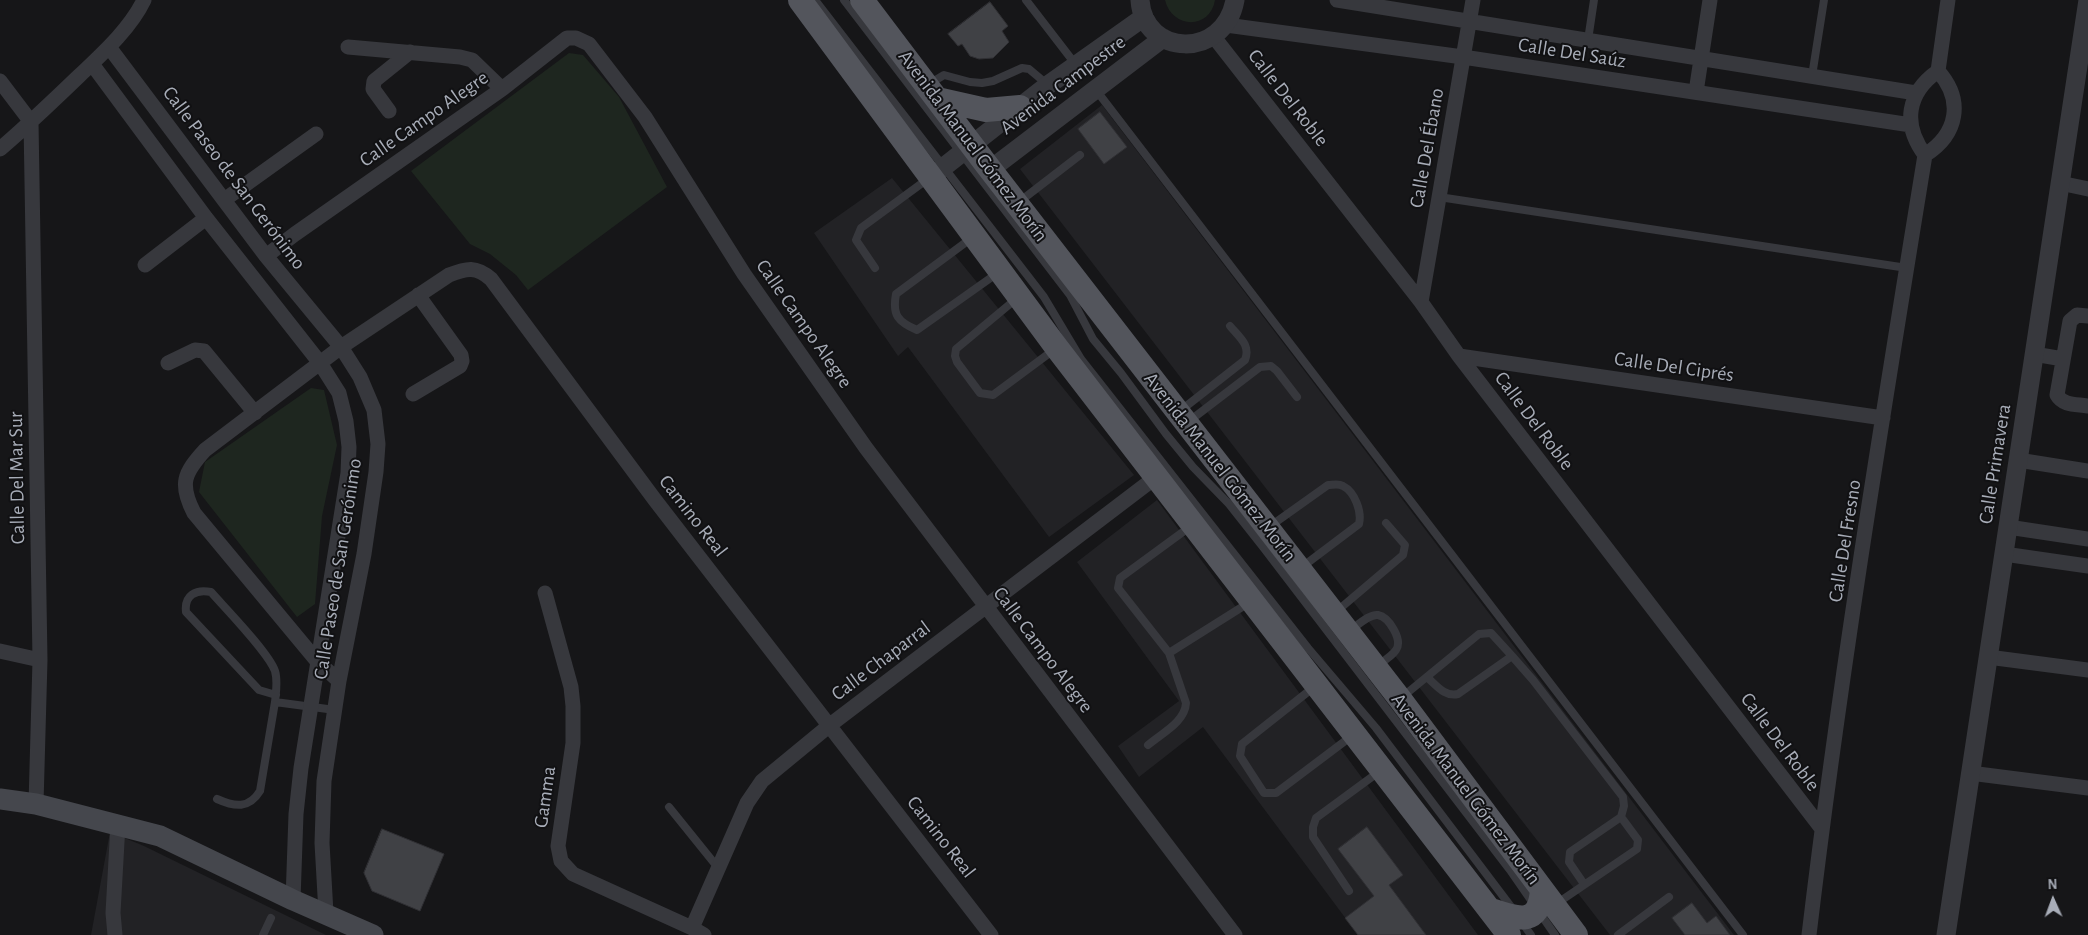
<!DOCTYPE html>
<html>
<head>
<meta charset="utf-8">
<style>
  body { margin:0 }
  #map { position:relative; width:2088px; height:935px; overflow:hidden; background:#161618; font-family:"Alegreya Sans",sans-serif }
  canvas { display:block }
  .north { position:absolute; left:2028px; top:875px; width:50px; height:50px; -webkit-text-stroke:4px #111113; paint-order:stroke; rotate:358deg; font-size:14px; font-weight:700; line-height:20px; text-align:center; color:#a8adb8 }
  .north::after { content:''; display:block; margin:auto; width:18px; height:22px; background:#a8adb8; clip-path:polygon(50% 0,100% 100%,50% 72%,0 100%) }
</style>
</head>
<body>
<div id="map">
<canvas width="2088" height="935"></canvas>
<div class="north">N</div>
</div>
<script>
const g = document.querySelector('canvas').getContext('2d');
g.lineJoin = 'round';
function fillPath(path, color) { g.fillStyle = color; g.fill(path, 'evenodd'); }
function strokePath(path, color, width, dash) { g.strokeStyle = color; g.lineWidth = width; g.lineCap = dash ? 'butt' : 'round'; g.setLineDash(dash || []); g.stroke(path); }
function label(font, color, halo, rows, align = 'center') {
  g.font = font + ' "Alegreya Sans",sans-serif'; g.lineWidth = 4; g.setLineDash([]); g.textBaseline = 'middle'; g.strokeStyle = halo; g.fillStyle = color; for (const [text, x, y, turn = 0] of rows) {
    g.save(); g.translate(x, y); g.rotate((+turn || 0) * Math.PI / 180); g.textAlign = isNaN(turn) ? turn : align; if (halo) g.strokeText(text, 0, 0); g.fillText(text, 0, 0); g.restore();
  }
}
fillPath(new Path2D(`
  M 1102,105 L 1734,935 L 1610,935 L 1020,169 Z
  M 892,178 L 1134,475 L 1049,537 L 908,347 L 898,356 L 814,233 Z
  M 1157,500 L 1478,935 L 1358,935 L 1203,727 L 1139,777 L 1118,746 L 1179,701 L 1077,562 Z
  M 110,832 L 144,846 L 326,935 L 91,935 Z`), '#222225');
fillPath(new Path2D(`
  M 1165,0 L 1215,0 C 1210,30 1172,29 1165,0 Z
  M 569,53 L 583,55 L 619,97 L 667,187 L 528,290 L 516,275 L 490,254 L 470,244 L 411,171 Z
  M 311,388 L 324,390 L 337,445 L 322,516 L 315,604 L 297,617 L 199,492 L 205,462 Z`), '#1e261f');
const building = new Path2D(`
  M 990,2 L 1008,26 L 1002,31 L 1009,42 L 993,58 L 979,59 L 970,56 L 962,44 L 958,46 L 948,34 Z
  M 1100,112 L 1127,147 L 1104,164 L 1078,129 Z
  M 1367,827 L 1403,875 L 1389,885 L 1426,935 L 1358,935 L 1345,918 L 1374,896 L 1338,849 Z
  M 382,829 L 444,854 L 420,911 L 372,891 L 364,873 Z
  M 1692,903 L 1707,923 L 1716,916 L 1730,935 L 1685,935 L 1672,918 Z`);
fillPath(building, '#404145');
strokePath(building, '#303034', 1);
strokePath(new Path2D(`
  M 815,0 L 1044,297 L 1081,359 L 1308,648 L 1376,728 L 1515,912
  M 844,0 L 1070,295 L 1093,339 L 1121,373 L 1166,434 L 1193,467 L 1229,504 L 1263,547 L 1510,870 L 1555,935
  M 1026,0 L 1076,65
  M 1588,40 L 1594,0
  M 1812,76 L 1824,0
  M 929,84 L 944,75 L 970,82 L 982,83 L 993,81 L 1022,68 L 1029,69 L 1048,85
  M 1096,90 L 1743,935
  M 1439,197 L 1907,268
  M 1019,202 L 1080,155
  M 973,237 L 896,294 C 892,315 898,322 917,330 L 999,272
  M 875,268 L 856,240 L 861,228 L 929,178
  M 1016,299 L 956,349 L 955,356 L 957,362 L 980,393 L 993,395 L 1055,349
  M 1180,411 L 1245,360 C 1251,345 1239,337 1230,326
  M 1188,422 L 1260,367 L 1271,366 L 1277,371 L 1297,397
  M 1191,526 L 1120,578 L 1118,588 L 1169,653 L 1250,602
  M 1269,527 L 1328,485 C 1333,485 1338,483 1343,486 C 1355,492 1362,512 1359,524 L 1302,567
  M 1337,611 L 1403,555 L 1405,545 L 1386,523
  M 1351,630 C 1358,625 1369,614 1378,615 C 1389,617 1403,640 1396,650 C 1392,656 1384,661 1378,665
  M 1512,656 L 1533,680 L 1623,797 L 1624,806 L 1621,817 L 1570,852 L 1569,862 L 1584,884
  M 1314,687 L 1242,744 L 1240,756 L 1264,793 L 1276,793 L 1353,735
  M 1401,698 L 1479,634 L 1491,633 L 1512,656 L 1458,694 C 1445,697 1437,686 1427,677
  M 275,702 L 335,710
  M 1148,745 C 1162,733 1185,722 1186,703 L 1169,653
  M 217,799 C 235,807 249,809 260,791 L 275,702 C 276,692 278,681 275,671 C 269,653 226,609 211,592 C 196,589 184,595 186,612 L 259,690 L 276,695
  M 669,807 L 719,869
  M 1349,891 L 1313,837 L 1313,827 L 1316,818 L 1380,771
  M 1556,904 L 1637,849 L 1638,840 L 1621,817
  M 1521,921 L 1531,935
  M 263,935 L 271,918
  M 1618,935 L 1669,897`), '#37383d', 8);
strokePath(new Path2D(`
  M 1337,0 L 1916,93
  M 1226,25 L 1463,57 L 1911,125
  M 1214,37 L 1421,302 L 1459,356 L 1822,829
  M 109,47 L 266,256 L 341,347 L 360,377 L 374,410 L 378,444 L 376,472 L 364,554 L 339,681 L 324,781 L 322,843 L 326,913
  M 348,47 L 460,57 L 472,60 L 502,89
  M 92,64 L 206,218 L 320,363 L 339,393 L 346,421 L 349,447 L 348,473 L 301,768 L 296,814 L 293,900
  M 0,81 L 31,122 L 40,660 L 36,804
  M 1696,92 L 1710,0
  M 389,111 L 373,89 L 374,81 L 410,52
  M 0,149 C 27,126 53,101 79,76 C 102,54 130,29 144,0
  M 1925,155 C 1958,134 1964,100 1938,71
  M 2060,183 L 2088,189
  M 224,200 L 316,134
  M 266,256 L 295,234 L 502,89 L 567,38 L 576,38 L 589,44 L 645,117 L 744,274 L 866,448 L 1235,935
  M 145,265 L 206,218
  M 1421,302 L 1473,0
  M 2088,316 L 2077,315 L 2070,321 L 2057,395 C 2063,406 2077,404 2088,406
  M 2034,354 L 2063,359
  M 1459,356 L 1883,418
  M 168,363 L 195,350 L 204,351 L 255,413
  M 413,394 L 460,366 L 462,361 L 461,355 L 418,295
  M 2018,460 L 2088,471
  M 2008,527 L 2088,539
  M 2004,554 L 2088,566
  M 545,593 L 571,687 L 573,706 L 573,743 L 558,846 L 561,861 L 573,874 L 692,928 L 704,935
  M 0,651 L 40,660
  M 1988,657 L 2088,670
  M 339,681 L 317,661 L 194,513 C 179,484 184,473 205,450 L 341,347 L 449,275 C 467,268 476,266 491,279 L 655,500 L 991,935
  M 1970,773 L 2088,788
  M 692,928 L 747,803 L 762,781 L 830,725 L 1156,477
  M 115,935 L 113,913 L 118,824
  M 1809,935 C 1840,674 1883,414 1925,155 C 1902,124 1907,93 1938,71 L 1948,0`), '#37383d', 15);
strokePath(new Path2D(`
  M 1140,0 C 1144,57 1224,60 1235,0
  M 991,169 L 1163,38
  M 931,177 L 1048,85 L 1144,17
  M 1946,935 L 2088,0`), '#37383d', 19);
strokePath(new Path2D(`
  M 0,799 L 36,804 L 160,836 L 293,900 L 373,935`), '#45474d', 21);
strokePath(new Path2D(`
  M 800,0 L 1057,348 L 1509,935
  M 862,0 L 986,164 L 1400,699 L 1576,935
  M 937,99 L 986,110 L 1020,107
  M 1491,910 C 1518,919 1539,927 1542,890`), '#53555c', 24);
label('20px', '#a8adb8', '#111113', [
  ["Calle Del Saúz",1572,53,9],
  ["Avenida Campestre",1063,85,-37],
  ["Calle Del Roble",1288,98,52],
  ["Calle Campo Alegre",424,119,-35],
  ["Avenida Manuel Gómez Morín",973,146,53],
  ["Calle Del Ébano",1427,148,-80],
  ["Calle Paseo de San Gerónimo",234,178,53],
  ["Calle Campo Alegre",804,324,55],
  ["Calle Del Ciprés",1674,367,8],
  ["Calle Del Roble",1534,421,53],
  ["Calle Primavera",1995,464,-81],
  ["Avenida Manuel Gómez Morín",1220,467,52],
  ["Calle Del Mar Sur",17,478,-91],
  ["Camino Real",693,516,52],
  ["Calle Del Fresno",1845,541,-81],
  ["Calle Paseo de San Gerónimo",338,569,-81],
  ["Calle Campo Alegre",1043,650,53],
  ["Calle Chaparral",881,661,-37],
  ["Calle Del Roble",1780,742,53],
  ["Avenida Manuel Gómez Morín",1466,789,53],
  ["Gamma",545,797,-82],
  ["Camino Real",941,837,52]
]);
</script>
</body>
</html>
